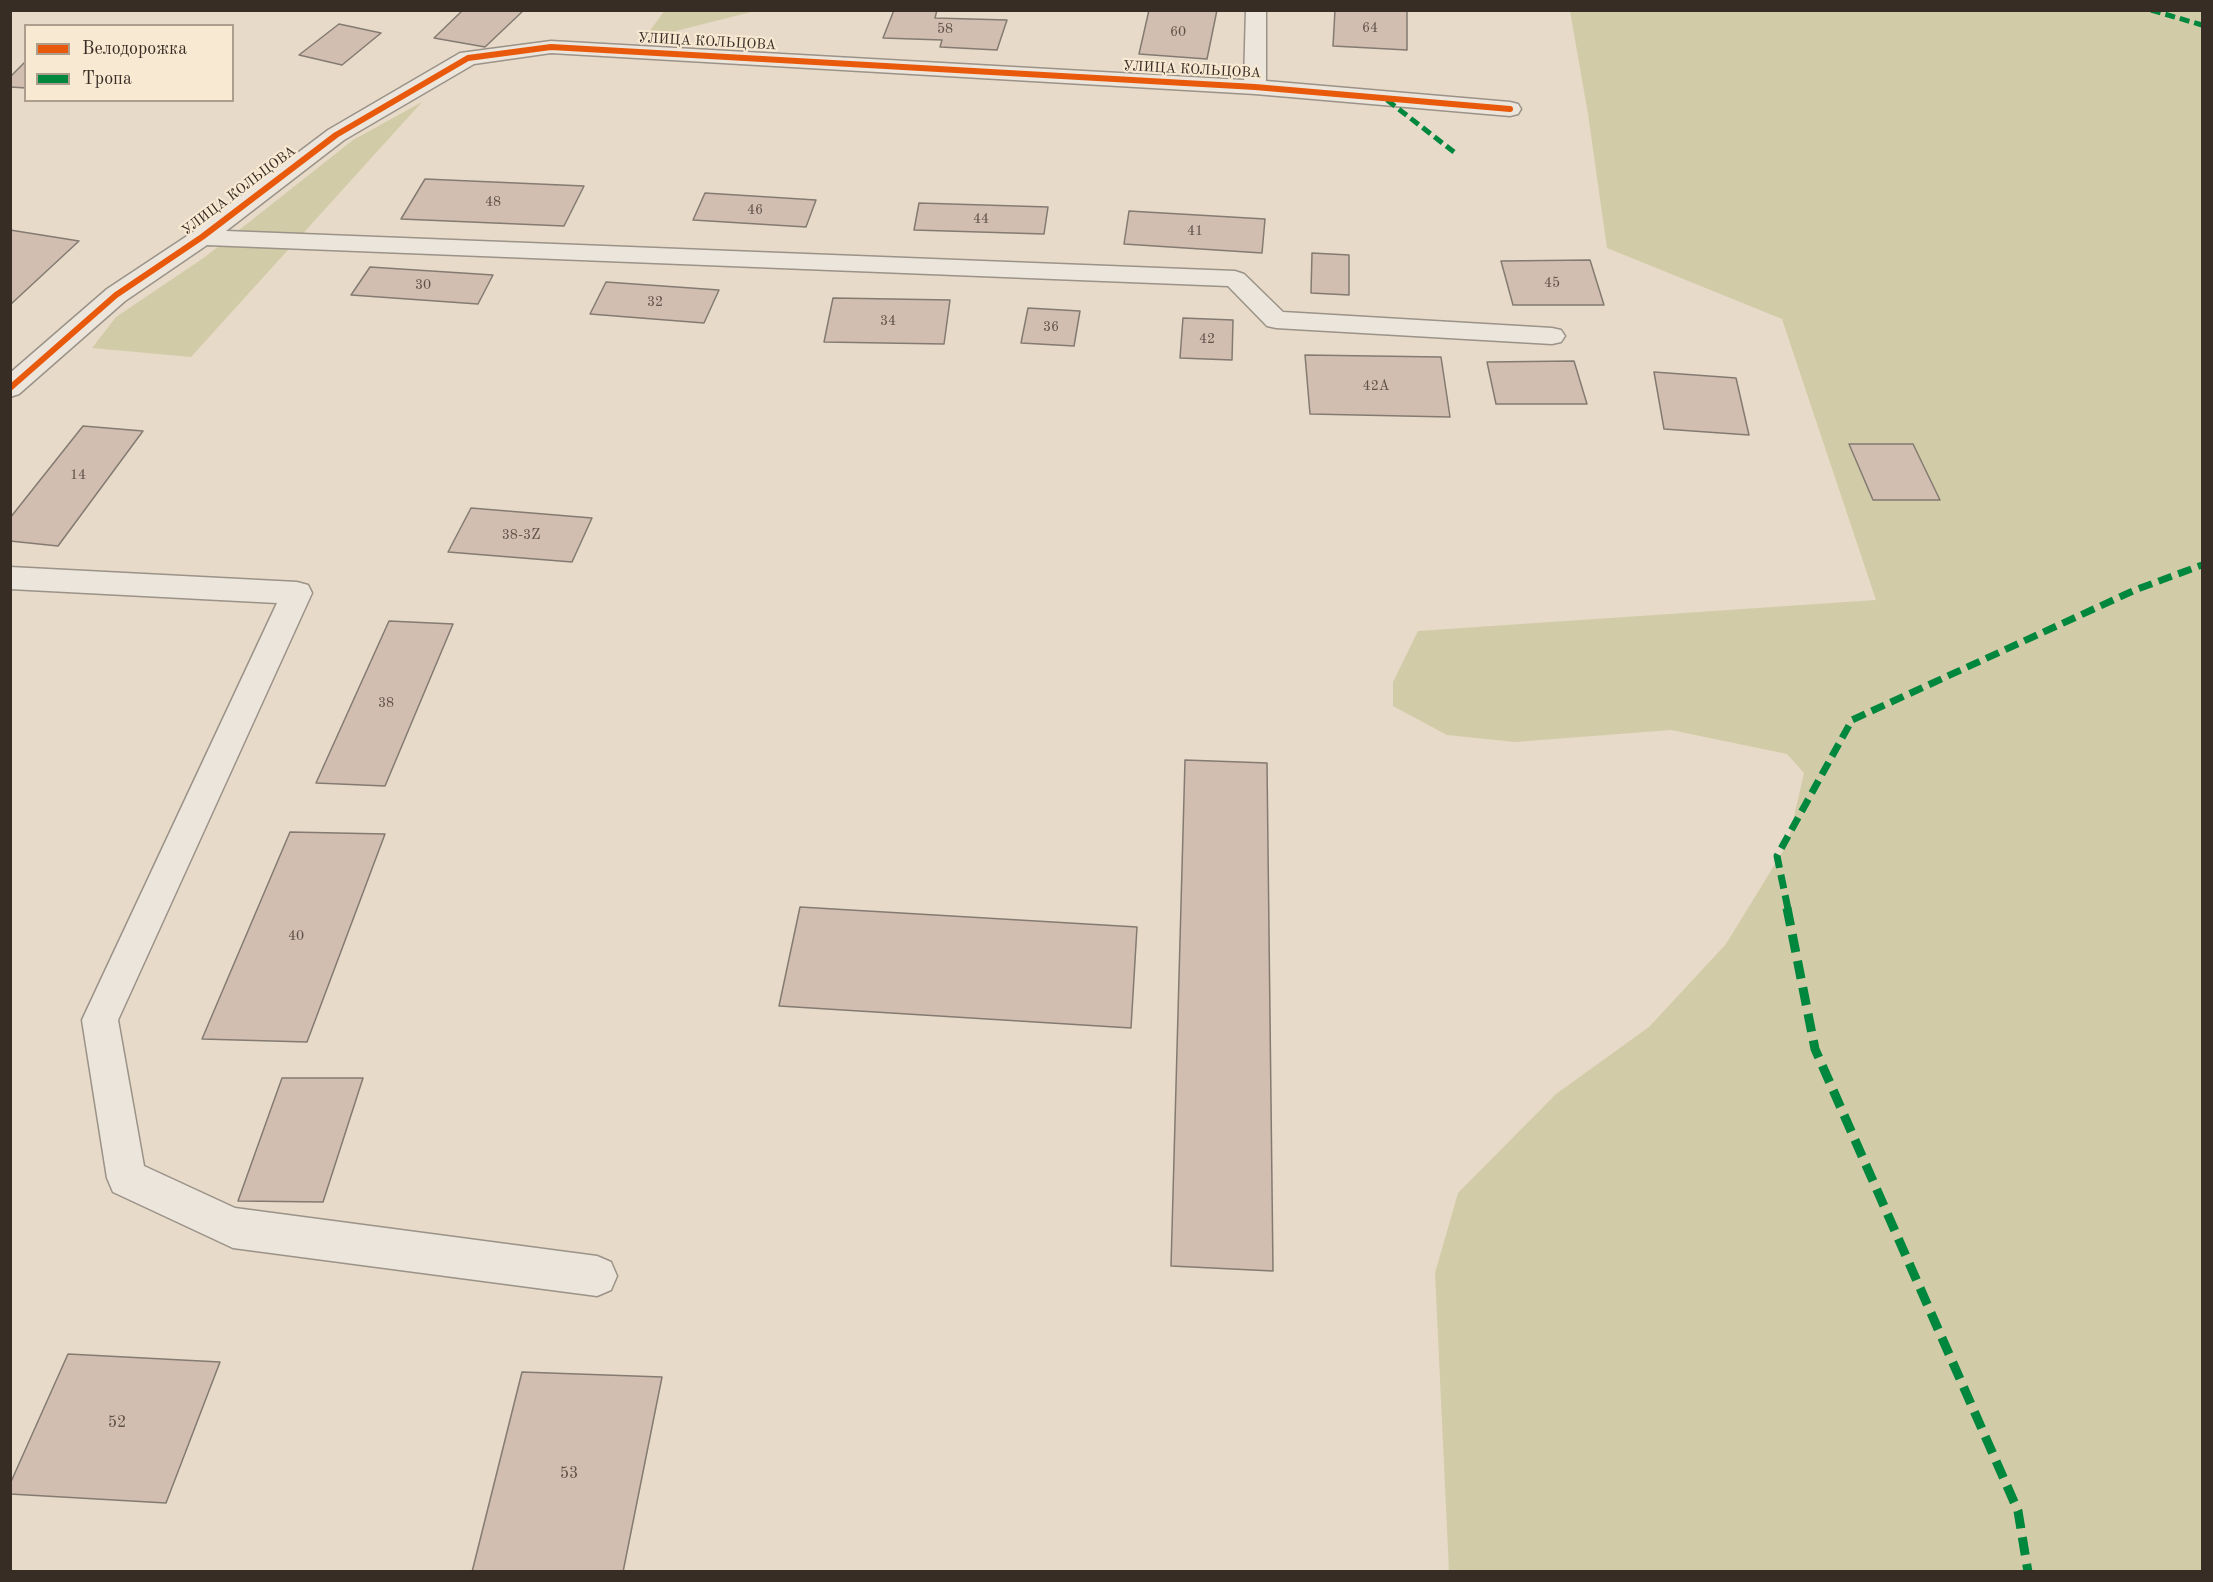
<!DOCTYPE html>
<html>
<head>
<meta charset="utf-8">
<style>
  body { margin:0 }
  #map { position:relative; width:2213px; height:1582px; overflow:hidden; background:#e7dac8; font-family:"Old Standard TT",serif }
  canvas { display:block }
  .frame { position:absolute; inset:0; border:12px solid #372d25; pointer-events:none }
  .legend { position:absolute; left:24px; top:24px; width:210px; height:78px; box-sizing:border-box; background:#f8e9d3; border:2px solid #ab9e8d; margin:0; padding:8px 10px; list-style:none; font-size:18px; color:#372d25 }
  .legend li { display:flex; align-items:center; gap:12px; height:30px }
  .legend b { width:30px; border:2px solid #ab9e8d }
</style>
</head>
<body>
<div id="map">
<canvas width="2213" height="1582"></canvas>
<div class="frame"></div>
<ul class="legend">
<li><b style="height:8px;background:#e8590c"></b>Велодорожка</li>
<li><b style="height:8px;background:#00873e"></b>Тропа</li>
</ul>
</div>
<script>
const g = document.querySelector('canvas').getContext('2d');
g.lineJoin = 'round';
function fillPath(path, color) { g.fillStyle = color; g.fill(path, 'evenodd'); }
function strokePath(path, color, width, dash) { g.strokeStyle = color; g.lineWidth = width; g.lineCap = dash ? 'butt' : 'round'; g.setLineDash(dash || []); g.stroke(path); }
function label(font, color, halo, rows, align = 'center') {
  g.font = font + ' "Old Standard TT",serif'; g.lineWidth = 4.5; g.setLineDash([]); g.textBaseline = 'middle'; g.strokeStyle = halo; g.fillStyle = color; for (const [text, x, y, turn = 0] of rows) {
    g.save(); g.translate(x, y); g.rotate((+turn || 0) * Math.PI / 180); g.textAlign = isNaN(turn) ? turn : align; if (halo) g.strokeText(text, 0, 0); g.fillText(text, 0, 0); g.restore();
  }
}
fillPath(new Path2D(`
  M 665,10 L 755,10 L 755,11 L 644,39 Z
  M 1570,11 L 2202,11 L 2202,1571 L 1449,1571 L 1435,1273 L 1458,1193 L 1556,1094 L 1649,1027 L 1726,944 L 1788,843 L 1804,773 L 1787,754 L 1671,730 L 1515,742 L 1447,735 L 1393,706 L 1393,682 L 1418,631 L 1876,600 L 1782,319 L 1607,248 L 1588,114 Z
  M 422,102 L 191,357 L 92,348 L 116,317 L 205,257 L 353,140 Z`), '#d2cba7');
const building = new Path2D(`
  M 463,10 L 524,10 L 485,47 L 434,38 Z
  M 894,10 L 937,10 L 935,18 L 1007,20 L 997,50 L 940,47 L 942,40 L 883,38 Z
  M 1149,10 L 1217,10 L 1207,59 L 1139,54 Z
  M 1335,10 L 1407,10 L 1407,50 L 1333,46 Z
  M 339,24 L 381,33 L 342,65 L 299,55 Z
  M 26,61 L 26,88 L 10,87 L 10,77 Z
  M 425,179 L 584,186 L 564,226 L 401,219 Z
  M 705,193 L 816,200 L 806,227 L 693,220 Z
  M 919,203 L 1048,207 L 1044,234 L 914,230 Z
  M 1129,211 L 1265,219 L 1262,253 L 1124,244 Z
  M 10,230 L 79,241 L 10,305 Z
  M 1312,253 L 1349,255 L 1349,295 L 1311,293 Z
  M 1590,260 L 1604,305 L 1513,305 L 1501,261 Z
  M 370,267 L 493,275 L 478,304 L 351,295 Z
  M 606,282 L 719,290 L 704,323 L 590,314 Z
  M 833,298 L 950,300 L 944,344 L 824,342 Z
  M 1028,308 L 1080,311 L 1074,346 L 1021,343 Z
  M 1183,318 L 1233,320 L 1232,360 L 1180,358 Z
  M 1305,355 L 1441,357 L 1450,417 L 1310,414 Z
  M 1574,361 L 1587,404 L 1496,404 L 1487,362 Z
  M 1654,372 L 1736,378 L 1749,435 L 1664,429 Z
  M 83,426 L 143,431 L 58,546 L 10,541 L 10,518 Z
  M 1849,444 L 1913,444 L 1940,500 L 1873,500 Z
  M 471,508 L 592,518 L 572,562 L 448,552 Z
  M 389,621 L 453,624 L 385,786 L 316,783 Z
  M 1185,760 L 1267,763 L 1273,1271 L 1171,1266 Z
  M 290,832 L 385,834 L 307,1042 L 202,1039 Z
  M 800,907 L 1137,927 L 1131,1028 L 779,1006 Z
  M 282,1078 L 363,1078 L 323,1202 L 238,1201 Z
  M 68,1354 L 220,1362 L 166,1503 L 10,1494 L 10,1484 Z
  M 522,1372 L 662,1377 L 623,1572 L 472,1572 Z`);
fillPath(building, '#d2bdb1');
strokePath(building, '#837b72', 1.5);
const minor = new Path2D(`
  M 1246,10 L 1266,10 L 1266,81 L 1510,102 L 1518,104 L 1521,109 L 1518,114 L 1510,116 L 1255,94 L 551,53 L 474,64 L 344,140 L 226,231 L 1235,271 L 1244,274 L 1283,312 L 1552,328 L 1561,330 L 1565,336 L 1561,342 L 1552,344 L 1276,328 L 1267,326 L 1228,286 L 207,245 L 125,301 L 19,394 L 10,397 L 10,373 L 107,289 L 193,232 L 328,130 L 460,53 L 551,41 L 1244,80 Z
  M 10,567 L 297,582 L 308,585 L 312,593 L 118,1020 L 144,1166 L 235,1208 L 597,1256 L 611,1262 L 617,1276 L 611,1290 L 597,1296 L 233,1248 L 113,1192 L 107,1178 L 82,1020 L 277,603 L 10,589 Z`);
strokePath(minor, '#9b9288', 3);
fillPath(minor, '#ebe5dc');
strokePath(new Path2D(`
  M 2151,10 L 2202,25
  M 1387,100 L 1454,152`), '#00873e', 5, [10, 5]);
strokePath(new Path2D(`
  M 1788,909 L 1777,856 L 1852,720 L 2135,590 L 2202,565`), '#00873e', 7, [14, 7]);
strokePath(new Path2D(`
  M 1787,908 L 1815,1049 L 2018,1511 L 2028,1572`), '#00873e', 9, [18, 9]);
strokePath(new Path2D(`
  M 10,388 L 116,295 L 202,237 L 336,135 L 468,58 L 551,47 L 1255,87 L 1510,109`), '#e8590c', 6);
label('14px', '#5e5148', null, [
  ["64",1370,28],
  ["58",945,29],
  ["60",1178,32],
  ["48",493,202],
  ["46",755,210],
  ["44",981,219],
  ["41",1195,231],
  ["45",1552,283],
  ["30",423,285],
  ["32",655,302],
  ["34",888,321],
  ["36",1051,327],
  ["42",1207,339],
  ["42А",1376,386],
  ["14",78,475],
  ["38-3Z",521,535],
  ["38",386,703],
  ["40",296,936]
]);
label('14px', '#372d25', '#f8e9d3', [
  ["УЛИЦА КОЛЬЦОВА",707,42,3],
  ["УЛИЦА КОЛЬЦОВА",1192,70,3],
  ["УЛИЦА КОЛЬЦОВА",239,191,-37]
]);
label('16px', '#5e5148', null, [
  ["52",117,1423],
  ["53",569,1474]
]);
</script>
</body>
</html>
